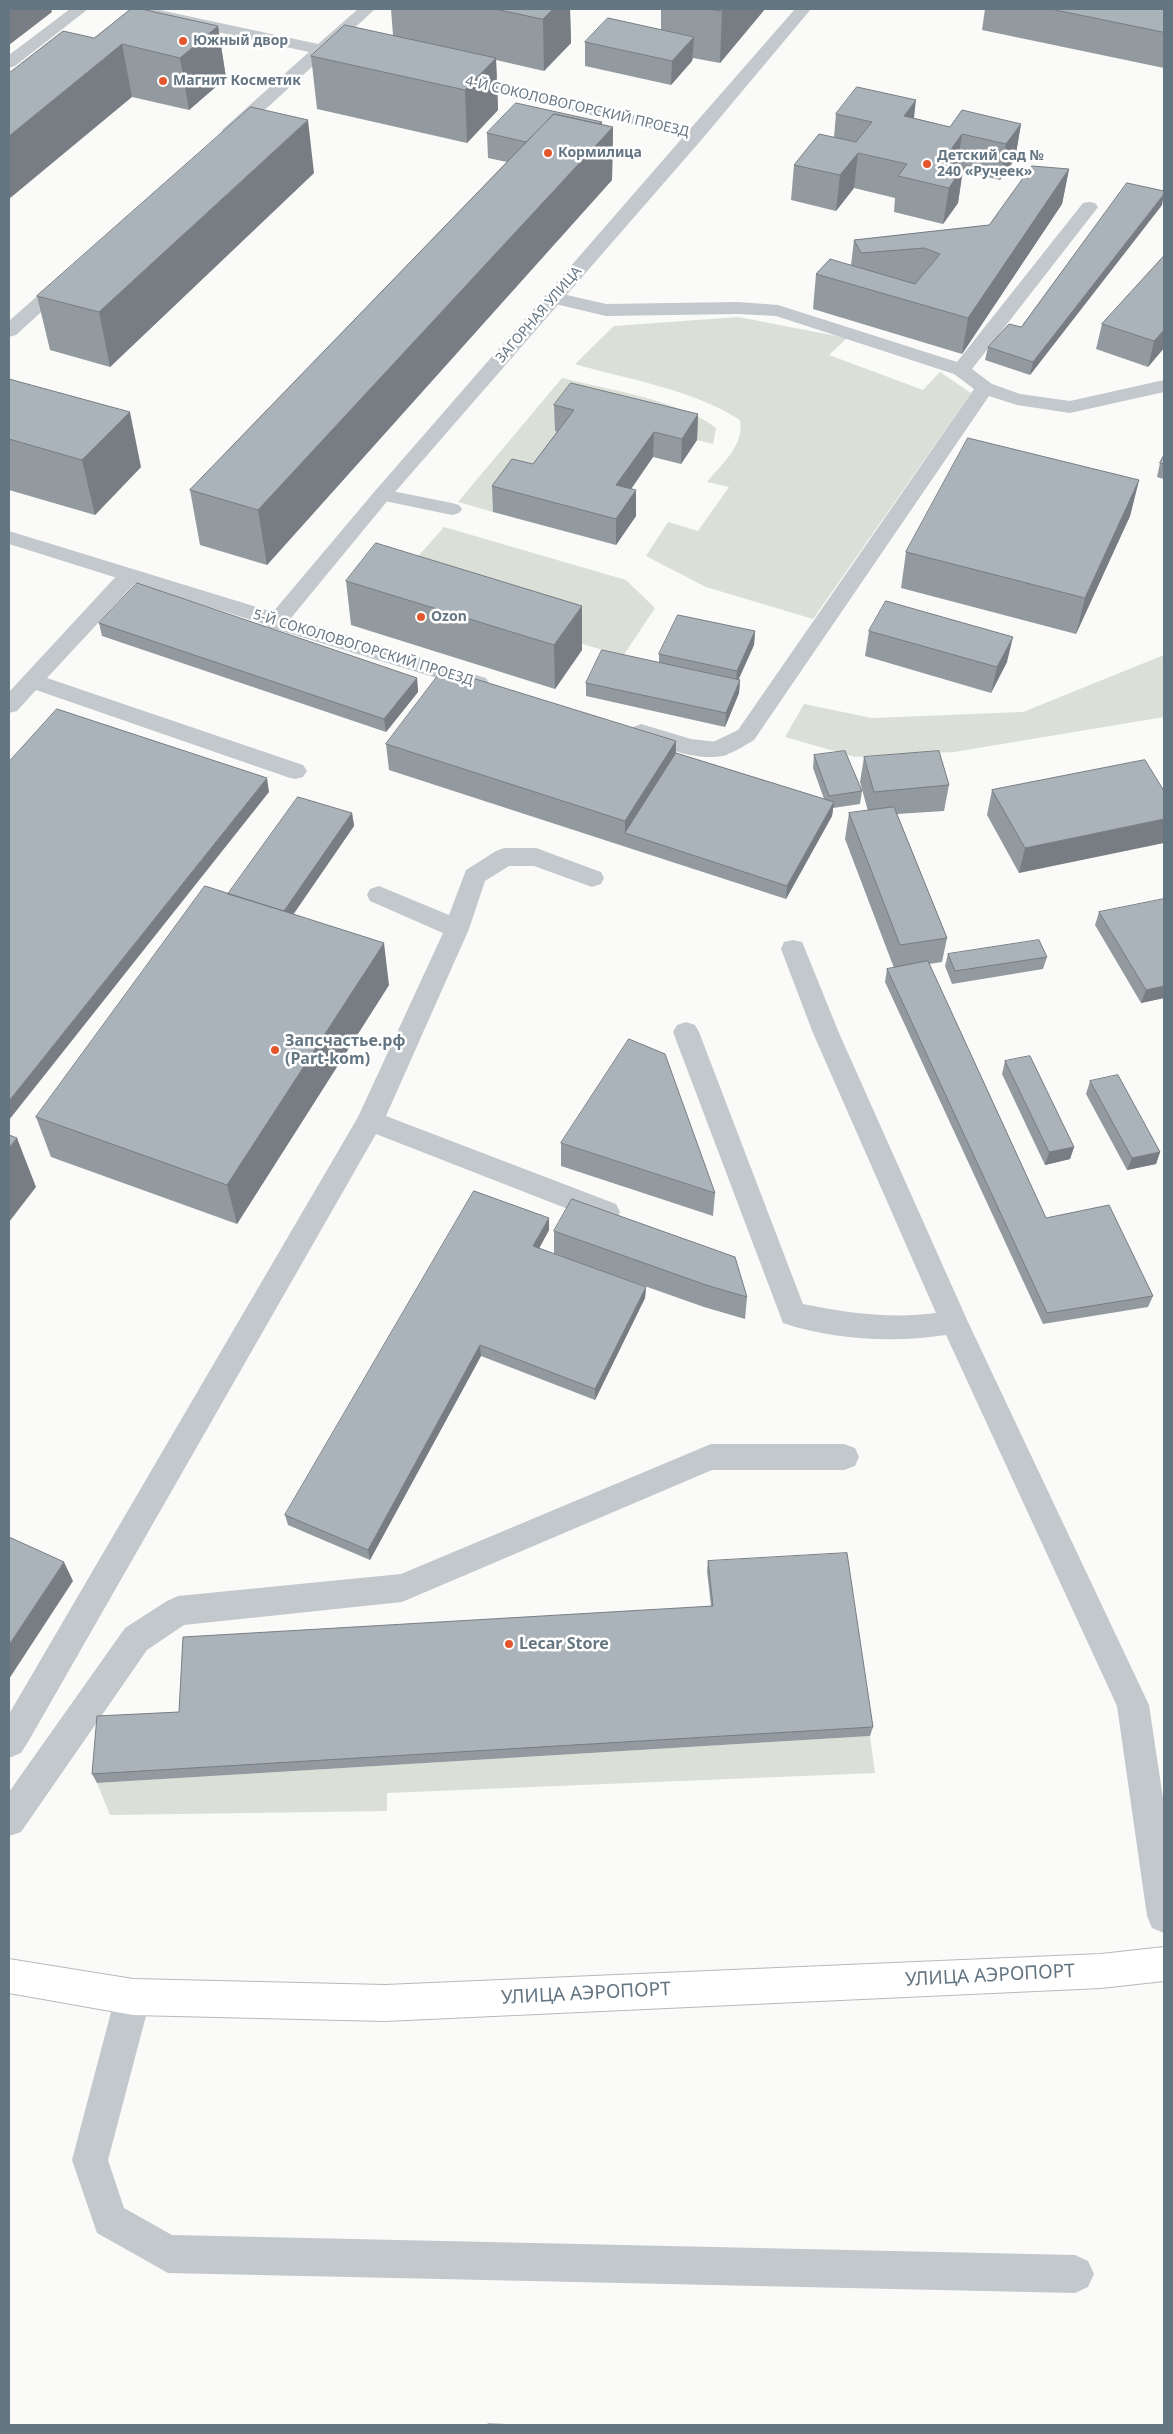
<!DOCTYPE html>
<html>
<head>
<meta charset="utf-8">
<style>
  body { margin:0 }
  #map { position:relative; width:1173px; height:2434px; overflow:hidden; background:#fafaf8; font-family:"Noto Sans",sans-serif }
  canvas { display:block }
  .frame { position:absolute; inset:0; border:10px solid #657683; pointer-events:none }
</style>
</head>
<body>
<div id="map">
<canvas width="1173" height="2434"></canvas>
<div class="frame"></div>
</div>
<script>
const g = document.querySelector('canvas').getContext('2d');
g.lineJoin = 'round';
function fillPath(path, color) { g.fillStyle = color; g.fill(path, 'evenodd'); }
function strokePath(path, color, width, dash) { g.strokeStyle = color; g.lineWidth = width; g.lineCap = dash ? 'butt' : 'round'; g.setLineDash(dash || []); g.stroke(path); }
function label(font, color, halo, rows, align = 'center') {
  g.font = font + ' "Noto Sans",sans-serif'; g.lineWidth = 5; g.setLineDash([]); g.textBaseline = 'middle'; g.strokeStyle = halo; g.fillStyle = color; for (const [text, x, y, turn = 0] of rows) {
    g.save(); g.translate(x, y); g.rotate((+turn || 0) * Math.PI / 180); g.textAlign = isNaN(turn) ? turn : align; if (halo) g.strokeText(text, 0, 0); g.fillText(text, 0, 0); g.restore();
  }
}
fillPath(new Path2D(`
  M 738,317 L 847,338 L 829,355 L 923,390 L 940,372 L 971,393 L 813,619 L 706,587 L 646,556 L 668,522 L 698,531 L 729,487 L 707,482 C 721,465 745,445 740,420 C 692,389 630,380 575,364 L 614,326 Z
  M 562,378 C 606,389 682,401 716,428 L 713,444 L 697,440 L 555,431 L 574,436 L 513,485 L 493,512 L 458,502 Z
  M 444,527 L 626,580 L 655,608 L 623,656 L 391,587 Z
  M 1164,655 L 1164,717 L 954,752 L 855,757 L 785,737 L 804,704 L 872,718 L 1023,712 Z
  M 870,1736 L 875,1773 L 387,1793 L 387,1811 L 110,1815 L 97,1783 Z`), '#dadfd7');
const primary = new Path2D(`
  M 1164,1947 L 1164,1981 L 1101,1988 L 385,2021 L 133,2015 L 9,1993 L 9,1959 L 133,1979 L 385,1985 L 1101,1954 Z`);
strokePath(primary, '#b5babe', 2);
fillPath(new Path2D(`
  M 70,9 L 88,9 L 15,66 L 9,68 L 9,55 Z
  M 1089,202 L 1095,203 L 1098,207 L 1095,211 L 972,369 L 992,384 L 1020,394 L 1070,401 L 1164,380 L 1164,392 L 1070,413 L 1017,405 L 989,396 L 754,740 C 740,748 726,759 711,755 L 708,749 L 711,743 L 738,730 L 974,389 L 954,374 L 776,316 L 738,314 L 606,316 L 547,302 L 545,298 L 547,294 L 554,292 L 606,304 L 738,302 L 778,305 L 957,362 L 1083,203 Z
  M 382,489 L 452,503 L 459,505 L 462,509 L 459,513 L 452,515 L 375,499 L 372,495 L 375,491 Z
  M 129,569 L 137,571 L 140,576 L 137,581 L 47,678 L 303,765 L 307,771 L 303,777 L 295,779 L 287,777 L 36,690 L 17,711 L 9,713 L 9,692 L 121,571 Z
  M 504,848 L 536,848 L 601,872 L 604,878 L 601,884 L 592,887 L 534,866 L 509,866 L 485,881 L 469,929 L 386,1116 L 616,1204 L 620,1212 L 616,1220 L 606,1223 L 596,1220 L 376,1134 L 28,1742 L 21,1753 L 9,1758 L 9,1714 L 358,1117 L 443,933 L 370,901 L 367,895 L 370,889 L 379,886 L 449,915 L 466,870 L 496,851 Z
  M 793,940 L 802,942 L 805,949 L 839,1033 L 968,1322 L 1149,1705 L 1164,1805 L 1164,1933 L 1152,1928 L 1147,1916 L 1117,1706 L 946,1335 C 893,1343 834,1340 783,1323 L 673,1032 L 677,1025 L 686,1022 L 695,1025 L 699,1032 L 803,1304 C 847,1313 891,1319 936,1313 L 813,1033 L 781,949 L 784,942 Z
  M 711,1444 L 844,1444 L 855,1448 L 859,1457 L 855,1466 L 844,1470 L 712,1470 L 402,1602 L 184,1625 L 147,1650 L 21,1832 L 9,1836 L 9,1792 L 125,1628 L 167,1601 L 178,1596 L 401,1574 Z
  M 133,1979 L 145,1985 L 151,1997 L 108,2160 L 124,2208 L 172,2235 L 1075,2255 L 1088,2261 L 1094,2274 L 1088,2287 L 1075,2293 L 168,2273 L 97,2233 L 72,2160 L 115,1997 L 121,1985 Z`), '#c3c8cc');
fillPath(new Path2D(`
  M 126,9 L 155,9 L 318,44 L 358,9 L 375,9 L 333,48 L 360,54 L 362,57 L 360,60 L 354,62 L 325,55 L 235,137 L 223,137 L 221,133 L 223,129 L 309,52 L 134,14 Z
  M 795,9 L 811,9 L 703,138 L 389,499 L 291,618 L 486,678 L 489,683 L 486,688 L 478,690 L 470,688 L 268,627 L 267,625 L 9,544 L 9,531 L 273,612 L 375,491 L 684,136 L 454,84 L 452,81 L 454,78 L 460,76 L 691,128 Z
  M 67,273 L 73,275 L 76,279 L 73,283 L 16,335 L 9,337 L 9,321 L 61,275 Z
  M 641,724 L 691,739 L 727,743 L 730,749 L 727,755 C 697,763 662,746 633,737 L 630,732 L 633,727 Z`), '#c3c8cc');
fillPath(primary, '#fff');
fillPath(new Path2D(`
  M 391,9 L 570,9 L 571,43 L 544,71 L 496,60 L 498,110 L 467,143 L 317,109 L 311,56 L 393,35 Z
  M 661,9 L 765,9 L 720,63 L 693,58 L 692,61 L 671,85 L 585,66 L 585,42 L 661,30 Z
  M 985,9 L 1164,9 L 1164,68 L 982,30 Z
  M 218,26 L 226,78 L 189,110 L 132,97 L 94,38 Z
  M 836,114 L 914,118 L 950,127 L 1021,124 L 1015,159 L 1000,180 L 963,171 L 958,203 L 943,224 L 894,212 L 895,198 L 854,188 L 836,211 L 791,200 L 794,165 L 834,137 Z
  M 602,122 L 602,125 L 613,127 L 612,180 L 267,565 L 200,545 L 190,490 L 507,162 L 488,158 L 487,133 Z
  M 1069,169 L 1062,204 L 962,354 L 813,309 L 816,274 L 851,265 L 854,240 L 989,225 Z
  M 314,173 L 110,367 L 50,350 L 37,296 Z
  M 1162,205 L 1030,375 L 985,360 L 988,347 L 1021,327 Z
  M 1164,256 L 1164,348 L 1148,367 L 1096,349 L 1102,324 Z
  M 9,379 L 141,467 L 95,515 L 9,490 Z
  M 554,405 L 698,414 L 697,440 L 681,464 L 653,457 L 631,489 L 636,516 L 616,545 L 493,512 L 492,486 L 533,464 L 557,432 L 555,431 Z
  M 1164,455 L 1164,479 L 1157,477 L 1160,463 Z
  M 1139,480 L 1130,516 L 1076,634 L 901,588 L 906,552 Z
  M 346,581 L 582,650 L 555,689 L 351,625 Z
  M 99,623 L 417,678 L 418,692 L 386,732 L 102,636 Z
  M 755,631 L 754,645 L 739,679 L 740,680 L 739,693 L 725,727 L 586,696 L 586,683 L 659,663 L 659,654 Z
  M 869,631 L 1007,662 L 991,693 L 865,656 Z
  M 676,741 L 676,753 L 824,799 L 813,768 L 814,755 L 862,791 L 860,804 L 833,808 L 832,816 L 786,899 L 389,770 L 386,744 Z
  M 864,757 L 949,785 L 944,811 L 897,814 L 947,938 L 942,962 L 929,964 L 1046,1218 L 1153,1296 L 1148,1307 L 1043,1324 L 885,982 L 887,969 L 894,968 L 845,839 L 849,813 L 868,811 L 860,782 Z
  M 1145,760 L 1019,873 L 987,815 L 992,790 Z
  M 352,813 L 354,826 L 293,914 L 389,985 L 237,1224 L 51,1157 L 36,1117 L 228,894 Z
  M 1099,912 L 1164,998 L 1141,1003 L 1095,925 Z
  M 948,954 L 1047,957 L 1043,969 L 952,984 L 945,966 Z
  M 1005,1061 L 1074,1147 L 1070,1159 L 1045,1165 L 1002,1074 Z
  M 1090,1081 L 1160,1152 L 1156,1164 L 1127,1170 L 1086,1094 Z
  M 561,1143 L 715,1193 L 713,1216 L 561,1166 Z
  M 549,1218 L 549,1230 L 539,1248 L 646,1287 L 645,1298 L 595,1400 L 481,1356 L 370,1560 L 288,1525 L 285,1515 Z
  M 554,1231 L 747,1297 L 745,1319 L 704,1307 L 554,1254 Z
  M 708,1561 L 873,1727 L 870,1736 L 97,1783 L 92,1774 L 179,1712 L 711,1606 L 707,1571 Z`), '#929a9f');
fillPath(new Path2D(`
  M 9,9 L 51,9 L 52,12 L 9,45 Z
  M 553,9 L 570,9 L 571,43 L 544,71 L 543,19 Z
  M 725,9 L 765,9 L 720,63 L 722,11 Z
  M 218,26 L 226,78 L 189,110 L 180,58 Z
  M 694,37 L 692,61 L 671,85 L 672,61 Z
  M 122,44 L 132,97 L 9,199 L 9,136 Z
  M 496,58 L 498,110 L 467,143 L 465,90 Z
  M 916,100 L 912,135 L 904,116 Z
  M 308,120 L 314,173 L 110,367 L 99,312 Z
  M 602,122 L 602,139 L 613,127 L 612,180 L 267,565 L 258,510 Z
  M 1021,124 L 1015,159 L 1000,180 L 1006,144 Z
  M 962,134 L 957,169 L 942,162 Z
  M 858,153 L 854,188 L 836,211 L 840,175 Z
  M 963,167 L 958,203 L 943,224 L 949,188 Z
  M 1069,169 L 1062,204 L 962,354 L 968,318 Z
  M 1164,194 L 1162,205 L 1030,375 L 1033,362 Z
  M 1164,330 L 1164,348 L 1148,367 L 1154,341 Z
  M 130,412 L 141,467 L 95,515 L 82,460 Z
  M 698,414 L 697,440 L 681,464 L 682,439 Z
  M 654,432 L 653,457 L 616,511 L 616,485 Z
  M 1139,480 L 1130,516 L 1076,634 L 1085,598 Z
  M 636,490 L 636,516 L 616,545 L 616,519 Z
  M 582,606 L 582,650 L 555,689 L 554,645 Z
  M 755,631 L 754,645 L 736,684 L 737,671 Z
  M 1013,637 L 1007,662 L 991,693 L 997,667 Z
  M 417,678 L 418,692 L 386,732 L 384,719 Z
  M 740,680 L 739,693 L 725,727 L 726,713 Z
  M 676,741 L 675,767 L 625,833 L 625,821 Z
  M 267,778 L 269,792 L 9,1120 L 9,1101 Z
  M 834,802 L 832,816 L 786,899 L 787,886 Z
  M 352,813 L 354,826 L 271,947 L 268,934 Z
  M 1164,819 L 1164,843 L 1019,873 L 1025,848 Z
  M 384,943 L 389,985 L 237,1224 L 227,1185 Z
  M 1164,986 L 1164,998 L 1141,1003 L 1146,990 Z
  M 17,1138 L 36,1187 L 9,1222 L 9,1148 Z
  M 1074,1147 L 1070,1159 L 1045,1165 L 1049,1152 Z
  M 1160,1152 L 1156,1164 L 1127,1170 L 1132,1158 Z
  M 549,1218 L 549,1230 L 534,1258 L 533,1246 Z
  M 646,1287 L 645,1298 L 595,1400 L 595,1389 Z
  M 480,1345 L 481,1356 L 370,1560 L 368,1550 Z
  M 64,1562 L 73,1581 L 9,1679 L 9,1645 Z`), '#777d82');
const building = new Path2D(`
  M 131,9 L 141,9 L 218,26 L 180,58 L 122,44 L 9,136 L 9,73 L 63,31 L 94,38 Z
  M 495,9 L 553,9 L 543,19 Z
  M 709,9 L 725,9 L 722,11 Z
  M 1051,9 L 1164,9 L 1164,32 Z
  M 608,18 L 694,37 L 672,61 L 585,42 Z
  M 345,25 L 496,58 L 465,90 L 311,56 Z
  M 857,87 L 916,100 L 904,116 L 950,127 L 962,110 L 1021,124 L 1006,144 L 962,134 L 942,162 L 963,167 L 949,188 L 898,176 L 907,164 L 858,153 L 840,175 L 794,165 L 819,134 L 856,142 L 872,122 L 836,114 Z
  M 516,103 L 602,122 L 600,124 L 554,114 L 526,142 L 487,133 Z
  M 251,107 L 308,120 L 99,312 L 37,296 Z
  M 554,114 L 613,127 L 258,510 L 190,490 Z
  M 1032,166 L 1069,169 L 968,318 L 816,274 L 830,259 L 915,284 L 940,254 L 924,248 L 861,253 L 854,240 L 989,225 Z
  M 1127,183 L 1164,191 L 1164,194 L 1033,362 L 988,347 L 1009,324 L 1021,327 Z
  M 1164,256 L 1164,330 L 1154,341 L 1102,324 Z
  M 9,379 L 130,412 L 82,460 L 9,439 Z
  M 571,383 L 698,414 L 682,439 L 654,432 L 616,485 L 636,490 L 616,519 L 492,486 L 512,459 L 533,464 L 574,410 L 554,405 Z
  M 968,438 L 1139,480 L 1085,598 L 906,552 Z
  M 1164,455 L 1164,464 L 1160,463 Z
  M 376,543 L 582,606 L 554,645 L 346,581 Z
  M 137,583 L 417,678 L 384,719 L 99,623 Z
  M 886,601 L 1013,637 L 997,667 L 869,631 Z
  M 678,615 L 755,631 L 737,671 L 659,654 Z
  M 602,650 L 740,680 L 726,713 L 586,683 Z
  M 443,669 L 676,741 L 625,821 L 386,744 Z
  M 57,709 L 267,778 L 9,1101 L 9,762 Z
  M 845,751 L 862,791 L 829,796 L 814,755 Z
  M 939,751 L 949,785 L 874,792 L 864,757 Z
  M 676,753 L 834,802 L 787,886 L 625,833 Z
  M 1145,760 L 1164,791 L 1164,819 L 1025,848 L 992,790 Z
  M 298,797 L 352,813 L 284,911 L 228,894 Z
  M 894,807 L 947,938 L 900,945 L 849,813 Z
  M 205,886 L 384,943 L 227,1185 L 36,1117 Z
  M 1164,899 L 1164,986 L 1146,990 L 1099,912 Z
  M 1039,940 L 1047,957 L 955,971 L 948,954 Z
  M 928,961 L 1046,1218 L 1109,1205 L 1153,1296 L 1047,1313 L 887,969 Z
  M 629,1039 L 665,1054 L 715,1193 L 561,1143 Z
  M 1030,1056 L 1074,1147 L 1049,1152 L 1005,1061 Z
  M 1118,1075 L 1160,1152 L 1132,1158 L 1090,1081 Z
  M 9,1135 L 17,1138 L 9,1148 Z
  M 474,1191 L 549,1218 L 533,1246 L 646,1287 L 595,1389 L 480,1345 L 368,1550 L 285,1515 Z
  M 572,1199 L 735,1257 L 747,1297 L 706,1285 L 554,1231 Z
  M 9,1537 L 64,1562 L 9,1645 Z
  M 847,1553 L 873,1727 L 92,1774 L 97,1716 L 179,1712 L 183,1637 L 713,1606 L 708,1561 Z
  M 488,2424 L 527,2425 L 488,2425 Z`);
fillPath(building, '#aab3b9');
strokePath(building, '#777d82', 1);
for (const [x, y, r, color] of [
  [183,41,5,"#e4572e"],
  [163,81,5,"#e4572e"],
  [548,153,5,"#e4572e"],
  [927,164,5,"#e4572e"],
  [421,617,5,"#e4572e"],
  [275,1050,5,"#e4572e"],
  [509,1644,5,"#e4572e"]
]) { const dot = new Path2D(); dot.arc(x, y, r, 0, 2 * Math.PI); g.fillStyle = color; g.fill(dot); strokePath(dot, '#fff', 2); }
label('bold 14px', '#657683', '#fff', [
  ["Южный двор",193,41],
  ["Магнит Косметик",173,81],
  ["Кормилица",558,153],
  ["Детский сад №",937,156],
  ["240 «Ручеек»",937,172],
  ["Ozon",431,617]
], 'left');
label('14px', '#657683', '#fff', [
  ["4-Й СОКОЛОВОГОРСКИЙ ПРОЕЗД",577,107,13],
  ["ЗАГОРНАЯ УЛИЦА",539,315,-49],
  ["5-Й СОКОЛОВОГОРСКИЙ ПРОЕЗД",363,648,17]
]);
label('bold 16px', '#657683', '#fff', [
  ["Запсчастье.рф",285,1041],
  ["(Part-kom)",285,1059],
  ["Lecar Store",519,1644]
], 'left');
label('19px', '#657683', '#fff', [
  ["УЛИЦА АЭРОПОРТ",990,1976,-3],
  ["УЛИЦА АЭРОПОРТ",586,1994,-3]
]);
</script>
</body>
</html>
